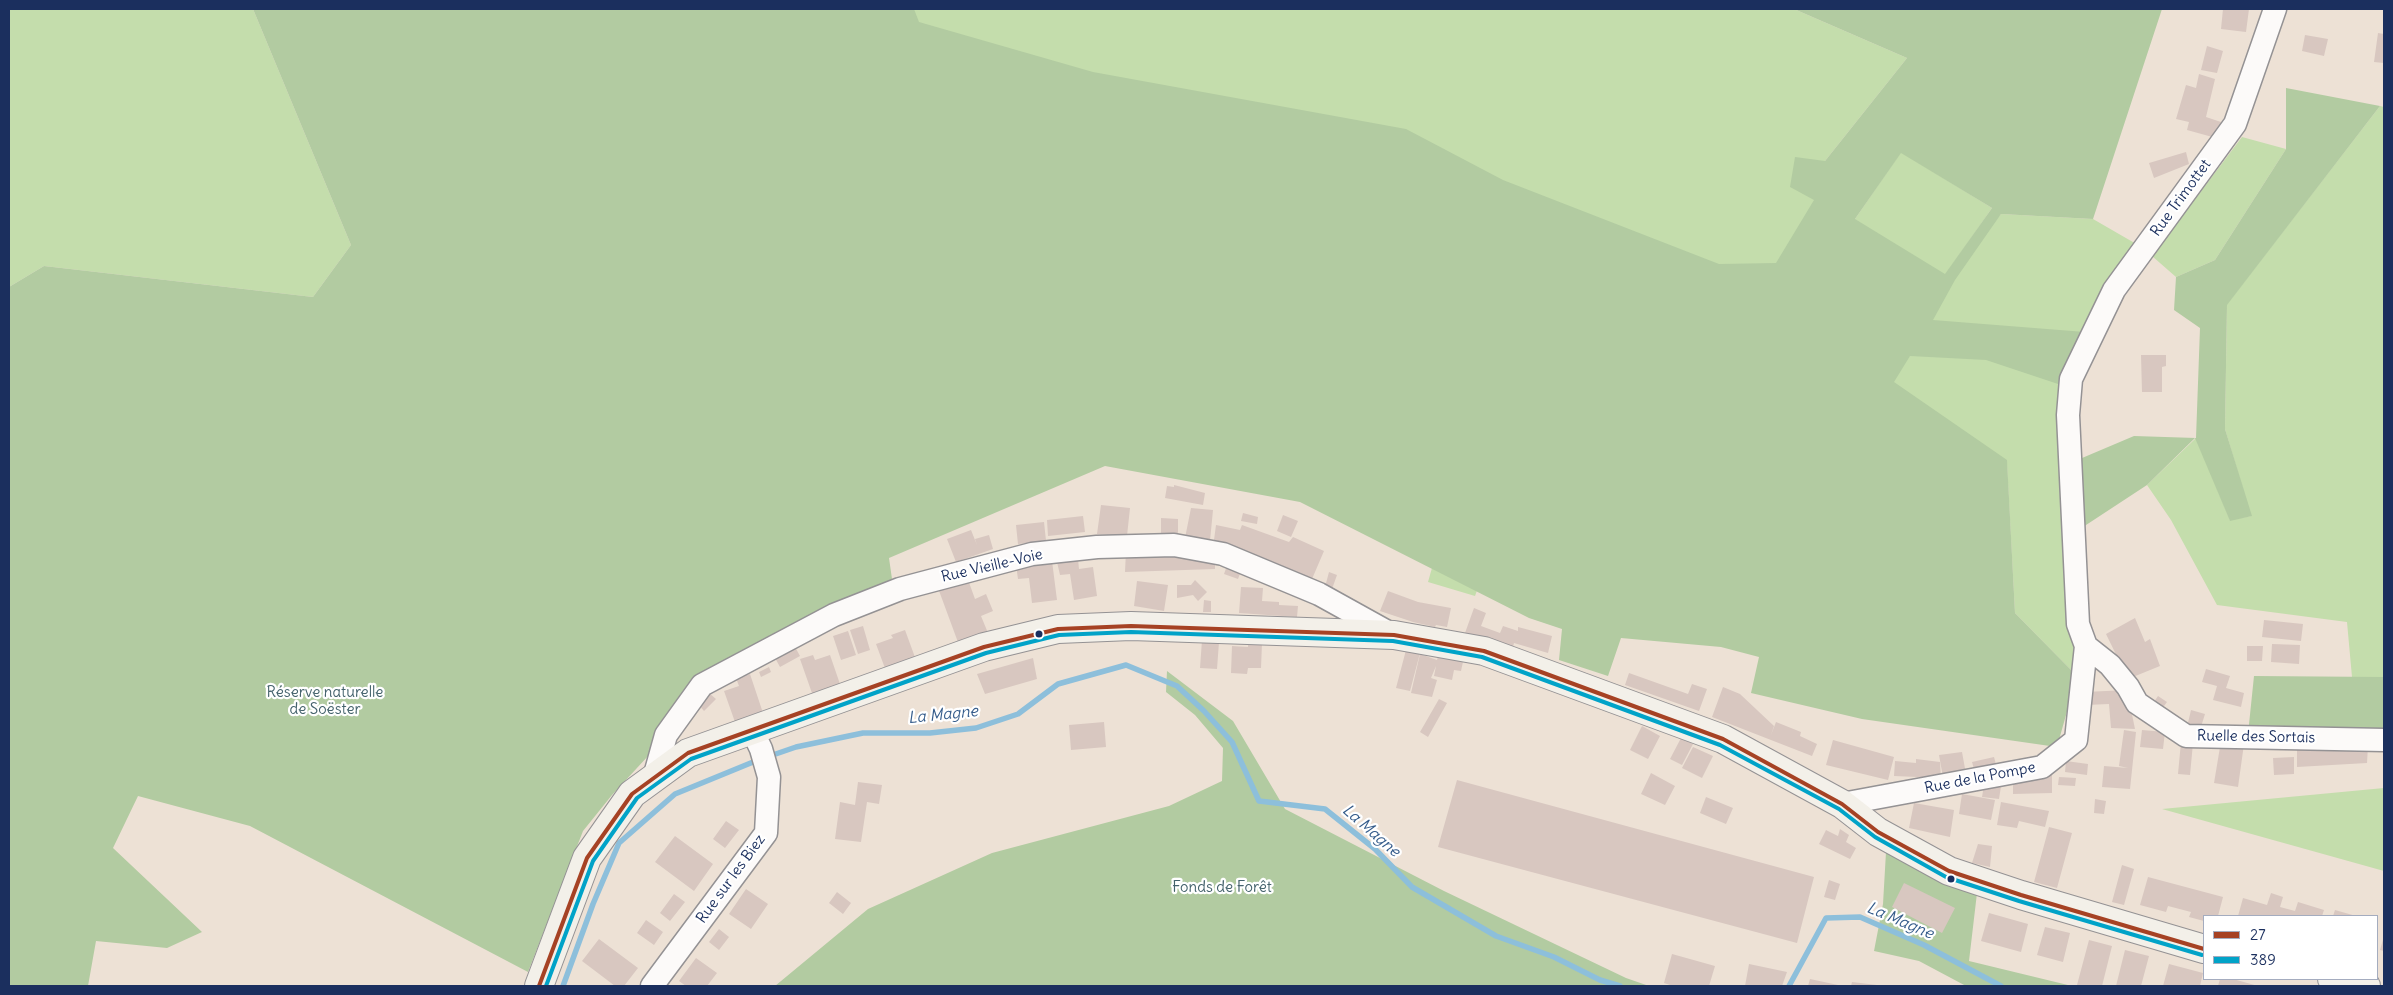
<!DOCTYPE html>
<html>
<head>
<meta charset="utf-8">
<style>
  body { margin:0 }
  #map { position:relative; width:2393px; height:995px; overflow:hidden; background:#ede1d5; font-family:Delius,sans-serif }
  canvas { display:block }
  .frame { position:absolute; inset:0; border:10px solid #1b2f5e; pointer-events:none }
  .legend { position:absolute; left:2203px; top:915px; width:175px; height:65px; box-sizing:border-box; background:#fff; border:1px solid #a4acbf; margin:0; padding:6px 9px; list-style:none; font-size:15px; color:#1b2f5e }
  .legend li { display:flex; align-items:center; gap:10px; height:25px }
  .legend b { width:25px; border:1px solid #a4acbf }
</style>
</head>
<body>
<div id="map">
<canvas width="2393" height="995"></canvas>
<div class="frame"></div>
<ul class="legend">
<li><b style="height:6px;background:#a64224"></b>27</li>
<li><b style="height:6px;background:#01a3c8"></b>389</li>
</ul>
</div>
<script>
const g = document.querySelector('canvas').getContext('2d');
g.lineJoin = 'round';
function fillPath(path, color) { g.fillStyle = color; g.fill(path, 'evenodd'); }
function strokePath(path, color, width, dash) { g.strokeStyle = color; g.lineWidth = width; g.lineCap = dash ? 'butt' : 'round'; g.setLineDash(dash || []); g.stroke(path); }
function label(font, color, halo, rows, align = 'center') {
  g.font = font + ' Delius,sans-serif'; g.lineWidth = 4.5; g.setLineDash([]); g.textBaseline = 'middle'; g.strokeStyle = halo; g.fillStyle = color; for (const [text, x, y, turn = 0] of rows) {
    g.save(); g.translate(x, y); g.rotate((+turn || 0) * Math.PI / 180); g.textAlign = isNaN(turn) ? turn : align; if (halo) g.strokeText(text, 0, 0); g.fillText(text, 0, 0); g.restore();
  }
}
fillPath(new Path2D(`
  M 9,9 L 253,9 L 351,245 L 313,297 L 44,266 L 9,287 Z
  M 798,9 L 1794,9 L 1907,58 L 1825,161 L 1855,219 L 1901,152 L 1992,208 L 1946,274 L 2001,214 L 2093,219 L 2138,245 L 2071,389 L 2077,676 L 2015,613 L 2007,464 L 1484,571 L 1475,596 L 1428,582 L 1441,536 Z
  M 2380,106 L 2384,107 L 2384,677 L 2352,677 L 2347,622 L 2217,605 L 2171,520 L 2147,485 L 2196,438 L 2230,520 L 2251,516 L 2225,429 L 2227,304 Z
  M 2242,137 L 2286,149 L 2215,260 L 2176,277 L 2152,256 Z
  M 2384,788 L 2384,871 L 2162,809 Z`), '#c4ddac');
fillPath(new Path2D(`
  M 253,9 L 914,9 L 919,22 L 1093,72 L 1406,129 L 1503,180 L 1719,264 L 1776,263 L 1814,200 L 1790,187 L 1795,157 L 1825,161 L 1907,58 L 1794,9 L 2162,9 L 2093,219 L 2001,214 L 1955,280 L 1933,320 L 2085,332 L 2064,386 L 1986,360 L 1910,356 L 1894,382 L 2007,460 L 2015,613 L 2077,676 L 2057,747 L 1862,719 L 1751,693 L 1759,657 L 1721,647 L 1621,638 L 1608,676 L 1559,660 L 1562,629 L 1529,618 L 1300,502 L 1105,466 L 889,558 L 893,586 L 697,681 L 649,755 L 612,795 L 583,831 L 528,972 L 250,826 L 138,796 L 113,848 L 202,932 L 167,948 L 96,941 L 88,986 L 9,986 L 9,287 L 44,266 L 313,297 L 351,245 ZM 1901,153 L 1992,208 L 1945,274 L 1855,219 Z
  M 2286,88 L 2380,106 L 2227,305 L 2225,429 L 2252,516 L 2230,521 L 2195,438 L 2147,485 L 2083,527 L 2075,461 L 2134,436 L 2196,438 L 2200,328 L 2174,310 L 2176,277 L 2215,260 L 2286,149 Z
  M 1167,671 L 1233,721 L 1285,809 L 1444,891 L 1626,978 L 1649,986 L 775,986 L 868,909 L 992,853 L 1169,806 L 1222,781 L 1223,748 L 1195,715 L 1166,692 Z
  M 2254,676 L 2384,677 L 2384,736 L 2248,734 Z
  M 1886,852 L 1977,893 L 1969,961 L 2072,986 L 1966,986 L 1919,961 L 1874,951 L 1883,904 Z`), '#b2cba1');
strokePath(new Path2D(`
  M 767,757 L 796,747 L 863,733 L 930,733 L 976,728 L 1018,714 L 1058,684 L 1126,665 L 1177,686 L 1204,711 L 1232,742 L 1259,801 L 1325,809 L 1375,849 L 1412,887 L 1496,936 L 1554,957 L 1600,980 L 1620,986
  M 563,986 L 593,904 L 619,843 L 675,794 L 758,760
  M 1789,986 L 1826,918 L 1860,917 L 1924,945 L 2001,986`), '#8dbfdb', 5.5);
fillPath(new Path2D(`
  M 2223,9 L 2249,9 L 2246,32 L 2221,29 Z
  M 2378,33 L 2384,34 L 2384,63 L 2374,62 Z
  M 2305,35 L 2328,39 L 2324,56 L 2302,51 Z
  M 2207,46 L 2223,51 L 2217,73 L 2201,70 Z
  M 2199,74 L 2215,79 L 2206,117 L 2221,122 L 2216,138 L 2187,130 L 2189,122 L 2176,119 L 2186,85 L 2196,88 Z
  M 2186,152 L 2189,164 L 2154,178 L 2149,163 Z
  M 2141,355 L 2166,355 L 2166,366 L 2162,367 L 2162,392 L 2142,392 Z
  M 1174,485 L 1205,493 L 1203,505 L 1165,498 L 1167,486 L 1174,487 Z
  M 1101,505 L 1130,508 L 1127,536 L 1097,534 Z
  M 1191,508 L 1213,510 L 1210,541 L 1185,538 Z
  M 1243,513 L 1258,517 L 1257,524 L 1241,521 Z
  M 1283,515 L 1298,521 L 1291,537 L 1277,531 Z
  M 1083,516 L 1085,532 L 1048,536 L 1047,520 Z
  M 1161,518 L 1178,519 L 1178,538 L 1161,538 Z
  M 1044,522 L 1046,541 L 1018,544 L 1016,525 Z
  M 1216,525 L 1240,530 L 1242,525 L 1289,542 L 1293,537 L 1324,551 L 1312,579 L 1214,540 Z
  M 971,530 L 977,545 L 975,539 L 989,535 L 993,549 L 956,562 L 947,539 Z
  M 1126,551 L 1215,555 L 1215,569 L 1125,572 Z
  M 1078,559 L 1079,569 L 1093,567 L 1097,596 L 1074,600 L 1070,574 L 1060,575 L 1057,562 Z
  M 1052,561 L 1057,600 L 1032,603 L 1029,578 L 1018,579 L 1016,565 Z
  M 1228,563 L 1242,568 L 1238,579 L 1224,574 Z
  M 1329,572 L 1337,575 L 1332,589 L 1325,587 Z
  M 967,577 L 975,599 L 986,594 L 993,611 L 981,616 L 988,633 L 959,645 L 938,588 Z
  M 1195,580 L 1207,592 L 1198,601 L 1193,595 L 1177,598 L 1177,585 L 1191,585 Z
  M 1137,581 L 1168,585 L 1164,611 L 1134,606 Z
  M 1241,587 L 1263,588 L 1262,601 L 1279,602 L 1279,605 L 1298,606 L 1297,617 L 1239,613 Z
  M 1388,591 L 1418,602 L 1451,608 L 1447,627 L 1436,625 L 1435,627 L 1413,622 L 1380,611 Z
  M 1204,600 L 1211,601 L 1211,612 L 1203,612 Z
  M 1474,608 L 1486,613 L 1481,626 L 1500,633 L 1503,626 L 1518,631 L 1518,627 L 1552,636 L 1548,653 L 1514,643 L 1513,647 L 1465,633 Z
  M 2135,618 L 2145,642 L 2150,639 L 2160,666 L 2128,679 L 2106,634 Z
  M 2264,620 L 2303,624 L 2301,641 L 2262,637 Z
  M 863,626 L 870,650 L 858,654 L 850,630 Z
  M 905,630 L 916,660 L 886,671 L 876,644 L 893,638 L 891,635 Z
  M 848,631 L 856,655 L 841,660 L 833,636 Z
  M 1202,640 L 1219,642 L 1217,669 L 1200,668 Z
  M 1248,642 L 1262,643 L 1261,668 L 1248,668 L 1247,674 L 1231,673 L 1232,646 L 1248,647 Z
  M 2272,644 L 2300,645 L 2299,664 L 2271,662 Z
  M 794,645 L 800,656 L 780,667 L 774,656 Z
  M 2247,646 L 2263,646 L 2262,661 L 2247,661 Z
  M 1406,650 L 1420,653 L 1410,691 L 1396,688 Z
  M 1439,653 L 1464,657 L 1461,671 L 1454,670 L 1452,680 L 1434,676 L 1436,666 L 1431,678 L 1437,680 L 1432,697 L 1411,693 L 1420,654 L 1437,660 Z
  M 813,655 L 815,660 L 830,655 L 841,687 L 813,696 L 800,659 Z
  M 1033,658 L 1037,679 L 985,694 L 977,674 Z
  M 769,667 L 771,672 L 761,677 L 759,672 Z
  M 2206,669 L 2230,676 L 2226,688 L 2244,693 L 2241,707 L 2213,700 L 2217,686 L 2202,682 Z
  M 1629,673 L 1688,694 L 1692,684 L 1707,689 L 1699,711 L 1625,685 Z
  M 750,674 L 763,713 L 735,722 L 724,691 L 739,686 L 736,678 Z
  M 1723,687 L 1740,694 L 1774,726 L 1771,735 L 1776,722 L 1801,732 L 1800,736 L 1817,744 L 1812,756 L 1712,717 Z
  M 2127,690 L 2135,729 L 2111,728 L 2109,704 L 2086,705 L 2085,692 Z
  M 709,693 L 716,699 L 704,711 L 698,704 Z
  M 2158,696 L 2167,702 L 2158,714 L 2150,708 Z
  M 1439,699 L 1447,703 L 1428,737 L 1420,732 Z
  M 2191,710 L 2205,714 L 2200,730 L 2187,727 Z
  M 1104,722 L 1106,747 L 1071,750 L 1069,725 Z
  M 1642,726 L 1660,736 L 1648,759 L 1630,750 Z
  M 2124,730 L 2136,732 L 2130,789 L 2102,787 L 2104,766 L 2128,768 L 2119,766 Z
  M 2142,730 L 2165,732 L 2163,749 L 2140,747 Z
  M 1681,738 L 1693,744 L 1682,765 L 1670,759 Z
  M 1833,740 L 1894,757 L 1888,780 L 1826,765 Z
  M 2221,741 L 2244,744 L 2238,787 L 2214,783 Z
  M 2181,742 L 2193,743 L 2190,775 L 2178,774 Z
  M 2368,746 L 2367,763 L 2297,767 L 2297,748 Z
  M 1693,747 L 1713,756 L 1702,778 L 1682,768 Z
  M 1962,752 L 1966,774 L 1943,777 L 1939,755 Z
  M 1994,757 L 1997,768 L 1975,773 L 1972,762 Z
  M 2294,757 L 2294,774 L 2274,775 L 2273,758 Z
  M 1916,759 L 1940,762 L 1941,778 L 1894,776 L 1895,761 L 1916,763 Z
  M 2066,761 L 2088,764 L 2087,775 L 2065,772 Z
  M 1651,773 L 1675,786 L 1665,805 L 1641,794 Z
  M 2052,774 L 2052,793 L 2013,794 L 2013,777 Z
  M 2059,777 L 2076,778 L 2075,786 L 2058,785 Z
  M 1457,780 L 1814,877 L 1797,943 L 1438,847 Z
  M 2002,780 L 1999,799 L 1982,797 L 1984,785 Z
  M 858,782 L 882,785 L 879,804 L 867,802 L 861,842 L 835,839 L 840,802 L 855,805 Z
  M 1962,794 L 1995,800 L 1991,820 L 1959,814 Z
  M 1706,797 L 1733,808 L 1726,824 L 1700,813 Z
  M 2095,799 L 2106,801 L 2104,814 L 2094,813 Z
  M 2001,802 L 2049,811 L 2045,827 L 2019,821 L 2017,828 L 1997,825 Z
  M 1914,803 L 1954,810 L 1950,837 L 1909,828 Z
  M 726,821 L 739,830 L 725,848 L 713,839 Z
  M 2049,827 L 2072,833 L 2057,888 L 2034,882 Z
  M 1840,829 L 1849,835 L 1846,842 L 1856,848 L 1850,859 L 1819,844 L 1826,830 L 1838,836 Z
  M 675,836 L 713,864 L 694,891 L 655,862 Z
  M 1978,844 L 1992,846 L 1990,867 L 1972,863 Z
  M 2122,865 L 2134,869 L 2124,905 L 2112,902 Z
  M 2148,877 L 2223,897 L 2218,916 L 2204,916 L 2204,921 L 2189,917 L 2191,912 L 2168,906 L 2166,912 L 2140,905 Z
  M 1829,880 L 1840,884 L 1835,900 L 1824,897 Z
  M 1904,883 L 1955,908 L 1942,933 L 1892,907 Z
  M 746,889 L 768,904 L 751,929 L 729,914 Z
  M 837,892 L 851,903 L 843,914 L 829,903 Z
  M 2271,893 L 2283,897 L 2280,907 L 2295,911 L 2298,902 L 2324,910 L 2322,916 L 2238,916 L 2243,898 L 2267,905 Z
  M 674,894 L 685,902 L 670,921 L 660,913 Z
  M 2335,910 L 2356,916 L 2333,916 Z
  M 1989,913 L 2028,924 L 2021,952 L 1981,941 Z
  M 646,920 L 663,932 L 654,945 L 637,933 Z
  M 2045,927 L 2070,933 L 2063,962 L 2037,955 Z
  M 719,929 L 729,937 L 719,950 L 709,942 Z
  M 2384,936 L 2384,951 L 2380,950 Z
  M 599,939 L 638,968 L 624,986 L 615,986 L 582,961 Z
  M 2089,940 L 2112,946 L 2102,986 L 2077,985 Z
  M 2125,950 L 2149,956 L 2141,986 L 2116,986 Z
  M 1672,954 L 1715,966 L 1709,986 L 1673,986 L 1664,983 Z
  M 696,958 L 717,973 L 707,986 L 686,986 L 679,981 Z
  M 1749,964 L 1787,972 L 1782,986 L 1745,986 Z
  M 2169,964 L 2203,973 L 2200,986 L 2163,986 Z
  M 1810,979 L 1838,985 L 1838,986 L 1808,986 Z
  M 2220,979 L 2233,979 L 2258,986 L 2218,986 Z
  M 1852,982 L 1877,985 L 1877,986 L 1851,986 Z`), '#d8c7c0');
const street = new Path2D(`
  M 2086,646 L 2110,665 L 2128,687 L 2137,703 L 2186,736 L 2384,740
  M 654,778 L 666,735 L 702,685 L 834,615 L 900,589 L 1032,554 L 1097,547 L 1174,545 L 1223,554 L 1319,594 L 1393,635
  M 1842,804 L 2042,767 L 2076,740 L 2086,646 L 2078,624 L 2068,415 L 2071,379 L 2114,290 L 2235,124 L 2275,9
  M 652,986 L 766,833 L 769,777 L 761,749 L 752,730`);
const secondary = new Path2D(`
  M 2332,979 L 2366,986
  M 539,986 L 587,858 L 632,794 L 688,753 L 984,647 L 1058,629 L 1131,626 L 1394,635 L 1484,651 L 1723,739 L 1842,804 L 1878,832 L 1949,871 L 2021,895 L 2204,949`);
strokePath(street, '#949294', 25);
strokePath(secondary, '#949294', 30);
strokePath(street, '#fcfaf9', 22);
strokePath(secondary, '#f3f0e9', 28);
strokePath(new Path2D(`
  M 539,986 L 587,858 L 632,794 L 688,753 L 984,647 L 1058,629 L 1131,626 L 1394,635 L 1484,651 L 1723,739 L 1842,804 L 1878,832 L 1949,871 L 2021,895 L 2204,949`), '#a64224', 4);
strokePath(new Path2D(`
  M 546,986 L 593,861 L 637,798 L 691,759 L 986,653 L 1059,635 L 1131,632 L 1393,641 L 1482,657 L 1720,745 L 1839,809 L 1875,837 L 1946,877 L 2019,901 L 2202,955`), '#01a3c8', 4);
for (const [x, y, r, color] of [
  [1039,634,4.5,"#1b2f5e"],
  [1951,879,4.5,"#1b2f5e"]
]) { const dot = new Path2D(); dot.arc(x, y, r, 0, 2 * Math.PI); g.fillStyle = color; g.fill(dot); strokePath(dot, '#fff', 2); }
label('15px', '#1b2f5e', '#fff', [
  ["Rue Trimottet",2181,198,-54],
  ["Rue Vieille-Voie",992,566,-13],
  ["Ruelle des Sortais",2256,737,1],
  ["Rue de la Pompe",1980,778,-11],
  ["Rue sur les Biez",731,879,-54]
]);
label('15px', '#44626c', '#fff', [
  ["Réserve naturelle",325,693],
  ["de Soëster",325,710],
  ["Fonds de Forêt",1222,888]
]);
label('italic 16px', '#355c8b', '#fff', [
  ["La Magne",943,715,-6],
  ["La Magne",1371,831,41],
  ["La Magne",1900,921,23]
]);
</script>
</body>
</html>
